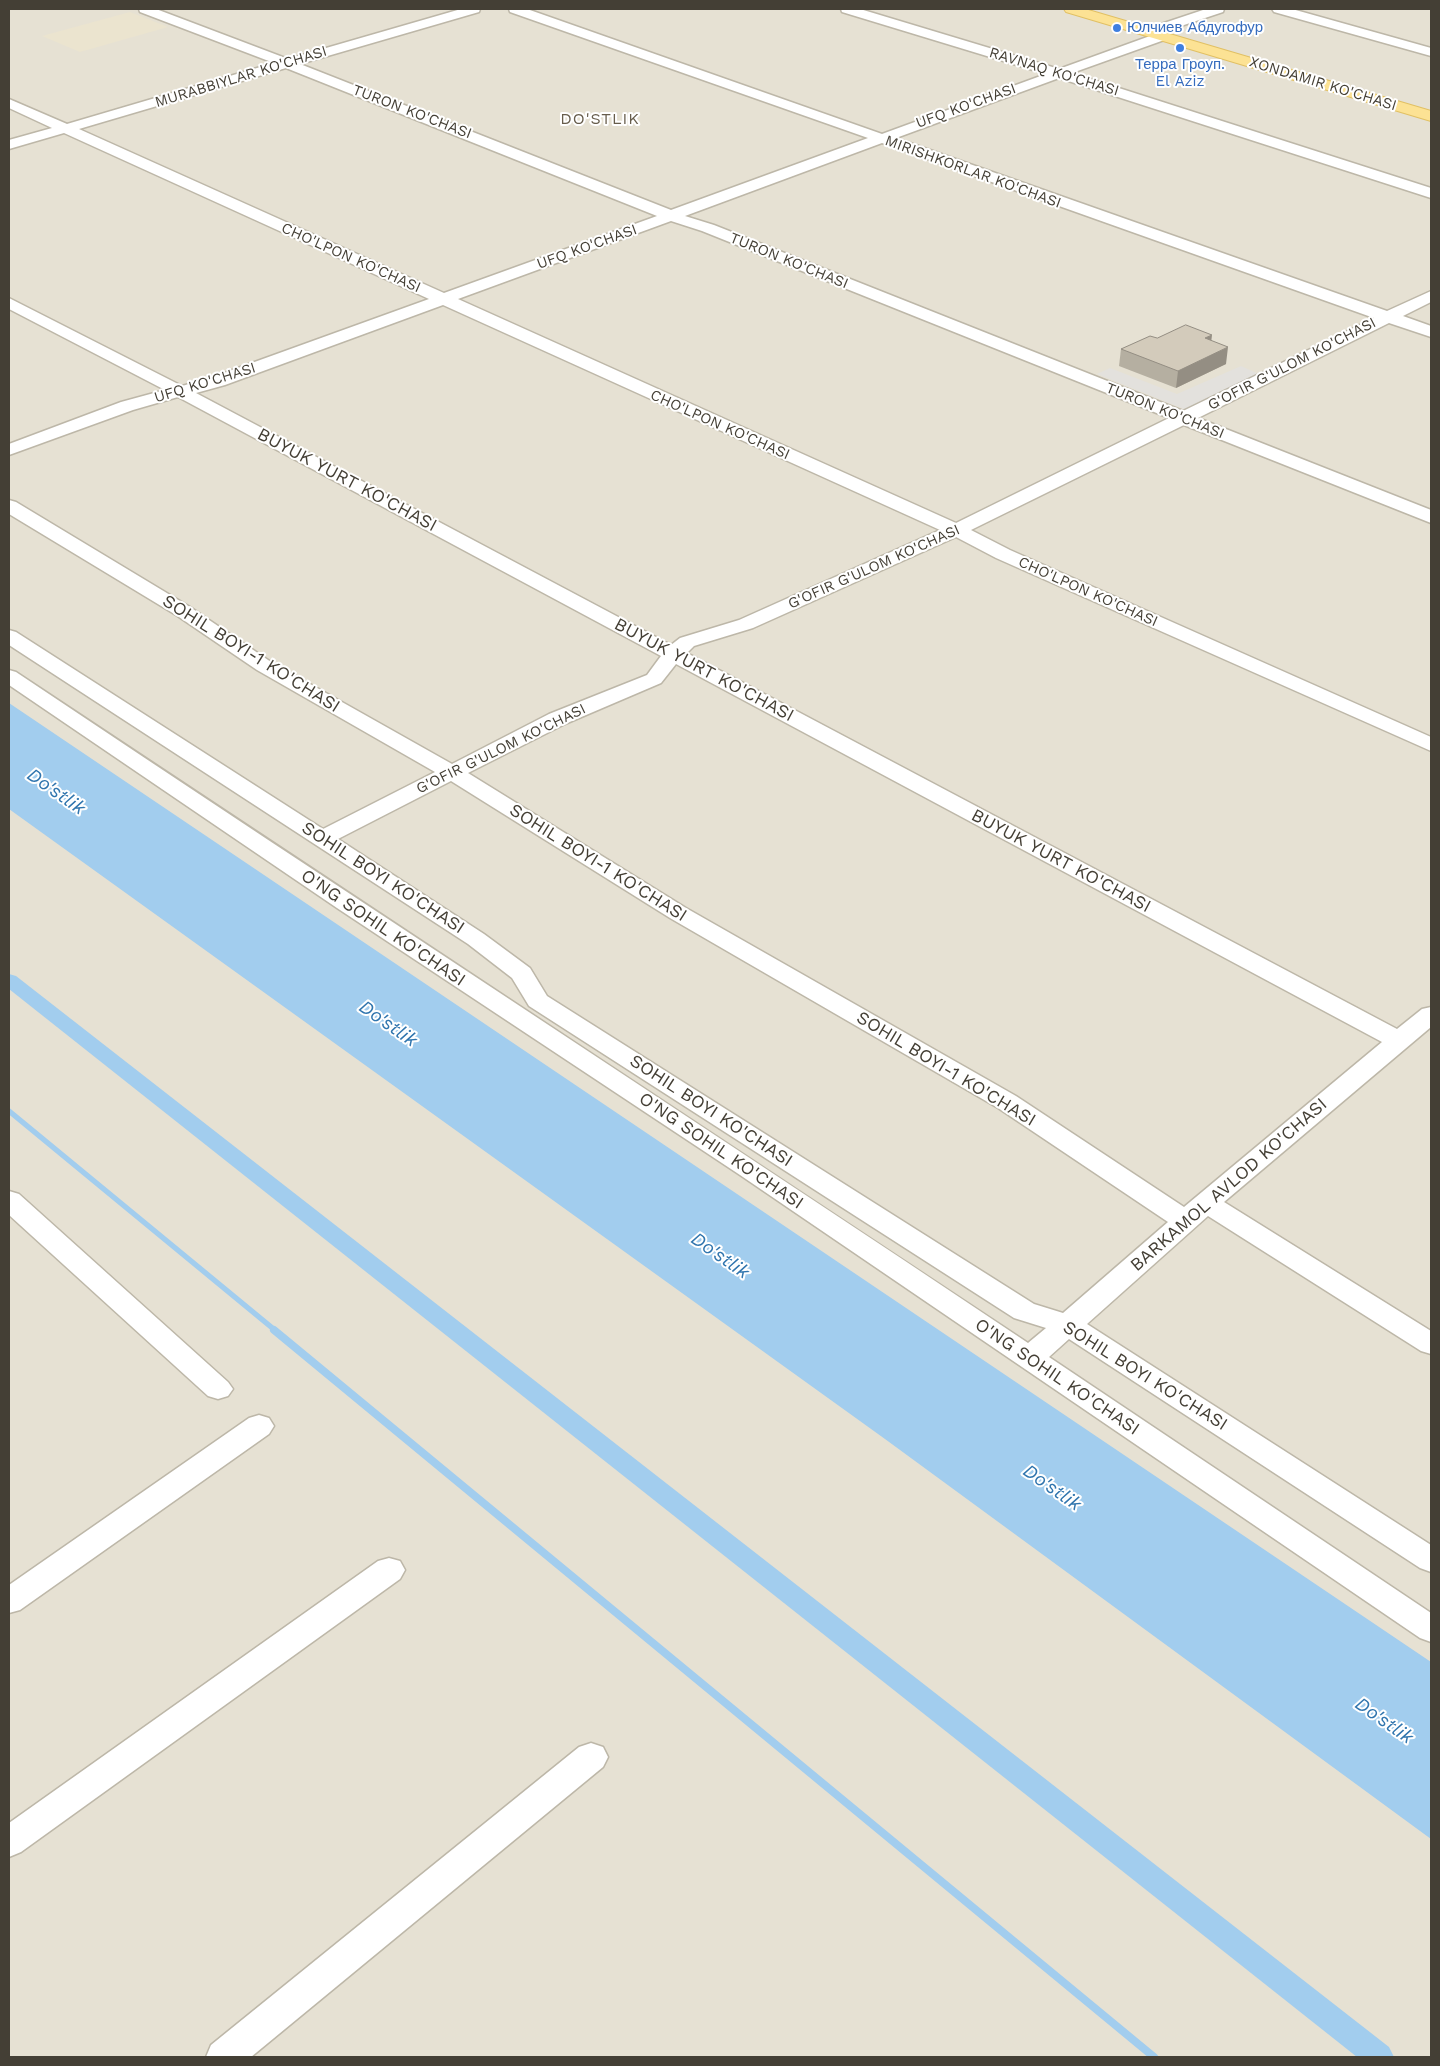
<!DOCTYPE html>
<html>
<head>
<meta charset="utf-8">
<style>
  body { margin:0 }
  #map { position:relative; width:1440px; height:2066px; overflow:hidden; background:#f2efe5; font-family:"Work Sans",sans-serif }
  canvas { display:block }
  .frame { position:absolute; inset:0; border:10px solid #443f35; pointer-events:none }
</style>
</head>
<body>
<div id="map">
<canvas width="1440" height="2066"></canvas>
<div class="frame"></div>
</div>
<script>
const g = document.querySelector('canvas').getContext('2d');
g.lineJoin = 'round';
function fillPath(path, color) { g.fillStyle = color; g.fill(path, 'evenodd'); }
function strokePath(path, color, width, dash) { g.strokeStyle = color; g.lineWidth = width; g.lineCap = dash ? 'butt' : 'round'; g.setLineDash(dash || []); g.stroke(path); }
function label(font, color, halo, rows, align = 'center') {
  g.font = font + ' "Work Sans",sans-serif'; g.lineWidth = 4; g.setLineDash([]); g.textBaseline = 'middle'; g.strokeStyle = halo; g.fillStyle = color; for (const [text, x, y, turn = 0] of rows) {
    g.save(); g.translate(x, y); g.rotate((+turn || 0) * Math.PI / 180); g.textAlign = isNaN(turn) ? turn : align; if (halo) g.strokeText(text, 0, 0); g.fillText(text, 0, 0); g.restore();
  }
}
fillPath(new Path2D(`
  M 9,9 L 1431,9 L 1431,2057 L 9,2057 Z`), '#e6e1d3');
fillPath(new Path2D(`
  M 130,12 L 168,27 L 80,52 L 42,36 Z`), '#ebe4cf');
fillPath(new Path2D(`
  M 1241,366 L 1261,375 L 1186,410 L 1097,374 L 1110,368 L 1177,394 Z`), '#e3e1dd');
fillPath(new Path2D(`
  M 9,703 L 1431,1662 L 1431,1839 L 885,1439 L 9,809 Z`), '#a2cdee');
strokePath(new Path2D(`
  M 9,1111 L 276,1331`), '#a2cdee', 5.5);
strokePath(new Path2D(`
  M 274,1330 L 1154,2057`), '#a2cdee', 8);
fillPath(new Path2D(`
  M 9,974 L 16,976 L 1389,2047 L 1394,2057 L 1357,2057 L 9,989 Z`), '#a2cdee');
const minor = new Path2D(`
  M 139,9 L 156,9 L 288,59 L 461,9 L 480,9 L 479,12 L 300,64 L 671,210 L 868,138 L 510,12 L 509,9 L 527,9 L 882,134 L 1046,74 L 842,12 L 841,9 L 860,9 L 1059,69 L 1150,36 L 1144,32 L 1146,29 L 1206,9 L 1224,9 L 1223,12 L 1163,32 L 1169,36 L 1167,39 L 1072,73 L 1431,188 L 1431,198 L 1059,78 L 896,138 L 1387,311 L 1431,291 L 1431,302 L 1403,316 L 1431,326 L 1431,337 L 1389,323 L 1198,418 L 1431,510 L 1431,523 L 1184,425 L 971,530 L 1010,550 L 1431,737 L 1431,751 L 996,558 L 956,537 L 753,628 L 694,646 L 687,653 L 1397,1029 L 1422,1009 L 1431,1007 L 1431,1027 L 1224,1202 L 1431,1331 L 1431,1354 L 1421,1351 L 1208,1216 L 1087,1324 L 1431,1545 L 1431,1572 L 1420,1568 L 1069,1339 L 1049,1357 L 1431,1613 L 1431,1642 L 1420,1638 L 740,1175 L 337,908 L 9,685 L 9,670 L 16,672 C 352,897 692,1118 1028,1343 L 1046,1328 L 1014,1318 L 529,1006 L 512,978 L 468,944 L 9,645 L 9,630 L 16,632 L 323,829 L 435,772 L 257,670 L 176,615 L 9,514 L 9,500 L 16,502 L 190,607 L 271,662 L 452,764 L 549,714 L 647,675 L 661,656 L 178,397 L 133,410 L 9,455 L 9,444 L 121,402 L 165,390 L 9,309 L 9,298 L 182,386 L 213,377 L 429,299 L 64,133 L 9,149 L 9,140 L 52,128 L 9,108 L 9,99 L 67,124 L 274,63 L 140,12 ZM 286,68 L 657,216 L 444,293 L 79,129 ZM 882,143 L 1374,318 L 1183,411 L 714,225 L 685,216 ZM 671,221 L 702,231 L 1169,418 L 956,523 L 458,299 ZM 443,305 L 940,530 L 739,620 L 680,638 L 671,645 L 196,393 L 225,385 ZM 676,664 L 1382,1042 L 1184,1207 L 1016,1096 L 686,908 L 468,773 L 565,724 L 661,683 ZM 451,781 L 670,918 L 998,1108 L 1168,1222 L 1063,1313 L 1034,1304 L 547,996 L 530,968 L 484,934 L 338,839 Z
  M 1272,9 L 1292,9 L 1431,48 L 1431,56 L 1274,12 Z
  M 9,1191 L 19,1194 L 228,1382 L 233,1389 L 228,1396 L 218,1399 L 208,1396 L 9,1215 Z
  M 259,1415 L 269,1418 L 274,1426 L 269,1434 L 20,1610 L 9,1613 L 9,1585 L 249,1418 Z
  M 389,1558 L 400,1561 L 405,1570 L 400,1579 L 21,1852 L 9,1857 L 9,1823 L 378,1561 Z
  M 591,1743 L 603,1747 L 608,1757 L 603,1767 L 251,2057 L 206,2057 L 211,2045 L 579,1747 Z`);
const major = new Path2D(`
  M 1064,9 L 1085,9 L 1431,111 L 1431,121 L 1066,12 Z`);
strokePath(minor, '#bdb7a8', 3);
strokePath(major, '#e1c064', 2);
fillPath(minor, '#fff');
fillPath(major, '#fce294');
fillPath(new Path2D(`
  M 1157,338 L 1211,340 L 1226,364 L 1176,388 L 1119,366 L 1121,349 Z`), '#b5afa1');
fillPath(new Path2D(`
  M 1212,335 L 1210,352 L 1205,338 Z
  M 1228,347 L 1226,364 L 1176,388 L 1178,371 Z`), '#948e83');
const building = new Path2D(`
  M 1186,325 L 1212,335 L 1205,338 L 1228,347 L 1178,371 L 1121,349 L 1150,336 L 1157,338 Z`);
fillPath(building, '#d3cbbb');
strokePath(building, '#948e83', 1);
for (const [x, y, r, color] of [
  [1117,28,5,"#3f7fe0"],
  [1180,48,5,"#3f7fe0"]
]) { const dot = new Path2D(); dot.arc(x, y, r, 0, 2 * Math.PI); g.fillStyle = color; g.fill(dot); strokePath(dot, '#fff', 2); }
label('15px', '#366cbe', '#fff', [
  ["Юлчиев Абдугофур",1127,28],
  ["Терра Гроуп.",1180,65,"center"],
  ["El Aziz",1180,82,"center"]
], 'left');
label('15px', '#443f35', '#fff', [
  ["RAVNAQ KO'CHASI",1054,72,17],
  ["MURABBIYLAR KO'CHASI",241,77,-17],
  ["XONDAMIR KO'CHASI",1323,84,17],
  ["UFQ KO'CHASI",966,106,-20],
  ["TURON KO'CHASI",412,112,21],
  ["MIRISHKORLAR KO'CHASI",973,172,20],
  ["UFQ KO'CHASI",587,247,-20],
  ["CHO'LPON KO'CHASI",351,258,24],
  ["TURON KO'CHASI",789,261,22],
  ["G'OFIR G'ULOM KO'CHASI",1292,364,-27],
  ["UFQ KO'CHASI",205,383,-17],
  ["TURON KO'CHASI",1165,411,22],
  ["CHO'LPON KO'CHASI",720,425,24],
  ["G'OFIR G'ULOM KO'CHASI",874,567,-24],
  ["CHO'LPON KO'CHASI",1088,592,24],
  ["G'OFIR G'ULOM KO'CHASI",501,749,-26]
]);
g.letterSpacing = '1px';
label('16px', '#675d4c', '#fff', [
  ["DO'STLIK",600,119]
]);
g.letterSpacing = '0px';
label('18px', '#443f35', '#fff', [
  ["BUYUK YURT KO'CHASI",347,480,28],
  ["SOHIL BOYI-1 KO'CHASI",251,654,32],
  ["BUYUK YURT KO'CHASI",704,670,28],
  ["BUYUK YURT KO'CHASI",1061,861,28],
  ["SOHIL BOYI-1 KO'CHASI",598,863,32],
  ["SOHIL BOYI KO'CHASI",383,878,33],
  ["O'NG SOHIL KO'CHASI",383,928,34],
  ["SOHIL BOYI-1 KO'CHASI",946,1069,31],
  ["SOHIL BOYI KO'CHASI",711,1111,33],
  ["O'NG SOHIL KO'CHASI",721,1151,34],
  ["BARKAMOL AVLOD KO'CHASI",1229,1185,-41],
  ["SOHIL BOYI KO'CHASI",1145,1376,32],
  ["O'NG SOHIL KO'CHASI",1057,1377,34]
]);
label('italic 19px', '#3075ae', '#fff', [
  ["Do'stlik",56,792,35],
  ["Do'stlik",388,1024,35],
  ["Do'stlik",720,1256,35],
  ["Do'stlik",1052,1488,35],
  ["Do'stlik",1384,1721,35]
]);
</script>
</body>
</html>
